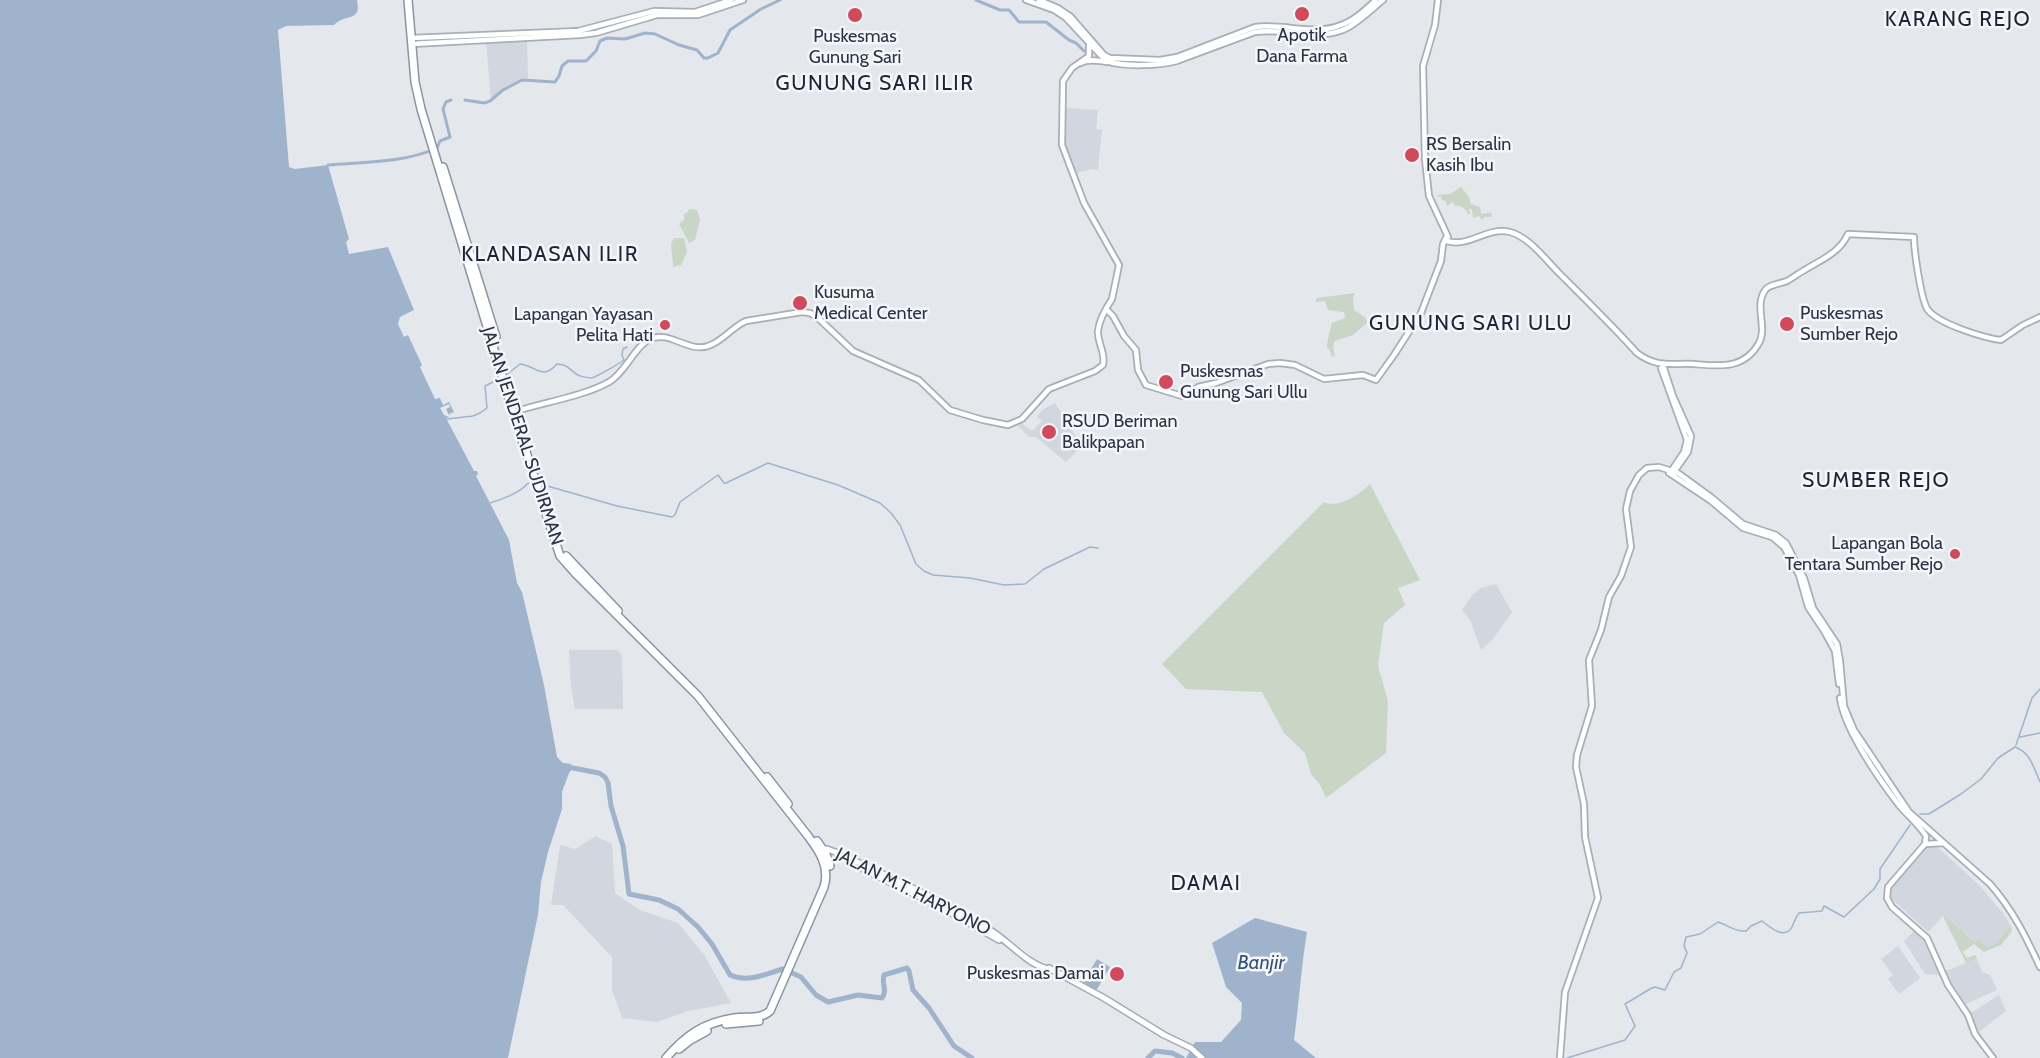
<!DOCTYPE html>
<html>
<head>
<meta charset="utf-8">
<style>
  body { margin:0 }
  canvas { display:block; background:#e4e7ec }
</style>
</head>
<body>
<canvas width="2040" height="1058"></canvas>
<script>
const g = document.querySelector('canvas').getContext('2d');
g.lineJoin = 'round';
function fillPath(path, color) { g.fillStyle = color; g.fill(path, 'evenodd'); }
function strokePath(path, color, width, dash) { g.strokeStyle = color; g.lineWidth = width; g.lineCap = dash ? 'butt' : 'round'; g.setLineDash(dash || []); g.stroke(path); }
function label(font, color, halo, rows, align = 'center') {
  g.font = font + ' Cabin,sans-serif'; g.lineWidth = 5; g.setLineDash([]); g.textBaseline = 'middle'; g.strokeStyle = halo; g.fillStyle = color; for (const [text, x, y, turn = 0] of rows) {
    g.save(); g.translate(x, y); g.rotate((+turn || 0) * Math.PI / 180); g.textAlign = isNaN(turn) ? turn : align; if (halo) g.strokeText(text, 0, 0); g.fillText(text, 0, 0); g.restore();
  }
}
fillPath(new Path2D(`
  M 527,39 L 528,79 L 521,80 L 504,89 L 491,100 L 486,42 Z
  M 1065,108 L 1098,110 L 1096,129 L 1102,130 L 1098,170 L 1091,169 L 1075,174 L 1064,146 Z
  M 1055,403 L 1082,446 L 1066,462 L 1036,437 L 1029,437 L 1018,426 L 1021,423 L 1032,431 L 1042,421 L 1037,417 L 1042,410 Z
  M 1496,584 L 1512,612 L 1493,639 L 1481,650 L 1470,620 L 1462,610 L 1473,594 L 1481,588 Z
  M 569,650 L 617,650 L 622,655 L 623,709 L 575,709 L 571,687 Z
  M 596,836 L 612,844 L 615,893 L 640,910 L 678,923 L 705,956 L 731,1003 L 688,1011 L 657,1022 L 622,1018 L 612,990 L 612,957 L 563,905 L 551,905 L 560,845 L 575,849 Z
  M 1926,844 L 1934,844 L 1978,884 L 2003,913 L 2011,926 L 1995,944 L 1987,948 L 1976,942 L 1944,915 L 1928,932 L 1890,897 L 1888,888 Z
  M 1914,931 L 1923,940 L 1939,975 L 1925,974 L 1904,941 Z
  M 1898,946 L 1920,978 L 1899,994 L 1888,979 L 1893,975 L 1881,959 Z
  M 1977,959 L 1982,972 L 1990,975 L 1997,990 L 1966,1004 L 1952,983 L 1946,971 Z
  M 1999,995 L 2006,1011 L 1979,1032 L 1971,1013 Z`), '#d2d6de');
fillPath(new Path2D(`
  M 1461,187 L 1469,197 L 1471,204 L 1480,207 L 1481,214 L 1491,213 L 1492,217 L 1484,217 L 1482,220 L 1479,216 L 1473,218 L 1472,209 L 1469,209 L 1470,214 L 1468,214 C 1466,209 1460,204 1455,206 L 1453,202 L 1447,206 L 1446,201 L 1442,200 L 1441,196 L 1438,197 L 1437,195 L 1450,194 Z
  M 689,209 L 697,210 L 700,220 L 695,240 L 689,243 L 679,224 L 684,220 L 684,214 L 688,212 Z
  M 674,238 L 684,238 L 687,252 L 681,265 L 673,267 L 671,244 Z
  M 1355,293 L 1353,298 L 1354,310 L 1366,318 L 1367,323 L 1353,335 L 1335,341 L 1333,346 L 1335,357 L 1331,356 L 1330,350 L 1327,347 C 1327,340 1330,330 1332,323 L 1345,318 L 1344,312 L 1328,310 L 1325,301 L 1315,302 L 1317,298 Z
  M 1370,484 L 1420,580 L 1398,588 L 1405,605 L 1384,623 L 1378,666 L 1388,701 L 1386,753 L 1326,798 L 1320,785 L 1311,774 L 1305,753 L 1284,733 L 1262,692 L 1186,689 L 1162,664 L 1324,502 C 1339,509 1360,494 1370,484 Z
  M 1944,915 L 1975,942 L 1979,939 L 1987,947 L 1995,944 L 2011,926 L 2012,931 L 2001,945 L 1984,952 L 1974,944 L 1963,952 L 1967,958 L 1975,955 L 1977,959 L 1966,963 L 1943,916 Z`), '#c9d6c5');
fillPath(new Path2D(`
  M 0,0 L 357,0 C 362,23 345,13 334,25 L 286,26 L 278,30 L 289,167 L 295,169 L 328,165 L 349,239 L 346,242 L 349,254 L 388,247 L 414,310 L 400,317 L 398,324 L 404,337 L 408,335 L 422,365 L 420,367 L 435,399 L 440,398 L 443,405 L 449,402 L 454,412 L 449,414 L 450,417 L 446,409 L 450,407 L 449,404 L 440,408 L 444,415 L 449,417 L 446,418 L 474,471 L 477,471 L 478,474 L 476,476 L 509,540 L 517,583 L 522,592 L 544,685 L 557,757 L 563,763 L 571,764 L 573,768 L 569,773 L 562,792 L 562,809 L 548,852 L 541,882 L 538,915 L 508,1058 L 0,1058 Z
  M 1255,918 L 1307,932 C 1301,968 1299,1004 1294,1040 L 1316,1058 L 1186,1058 L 1195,1042 L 1221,1042 L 1241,1020 L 1242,1003 L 1226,987 L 1212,943 Z
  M 1097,959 L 1110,967 L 1096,991 L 1082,984 Z`), '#9fb4cc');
strokePath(new Path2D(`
  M 505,376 L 520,364 C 537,366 542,381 557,364 C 568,364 569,370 578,375 C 579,376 589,378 591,378 C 595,378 620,363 624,360 L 622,355 L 623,349 L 627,347
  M 447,419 L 473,416 L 480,413 L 487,408 L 485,386 L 501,378
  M 544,485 L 617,506 L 672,517 L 675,515 L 680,502 L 718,475 L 724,483 L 726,483 L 768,463 L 838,485 L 880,503 L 891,513 L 900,525 L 916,564 L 924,571 L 933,575 L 970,578 L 1004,585 L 1025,584 L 1044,569 L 1090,547 L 1098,548
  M 490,503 C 501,500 521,492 527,484 L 533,482
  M 2020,737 L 2040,733
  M 2016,745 L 2032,698 L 2040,689
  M 1920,814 L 1929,814 L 1961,794 L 1981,779 L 1998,758 L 2015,747 C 2030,752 2034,768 2040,782
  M 1567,1058 L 1625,1040 L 1635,1026 L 1625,1004 L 1650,989 L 1655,987 L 1665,990 L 1674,972 L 1681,968 L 1687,953 L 1684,946 L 1686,937 L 1700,934 L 1718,922 C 1728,925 1734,932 1746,931 L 1751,926 L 1762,921 C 1769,926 1784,941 1792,927 C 1794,922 1795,918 1799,913 L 1822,911 L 1824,906 L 1844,917 L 1874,889 L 1880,879 L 1880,869 L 1910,825`), '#9fb4cc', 1.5);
strokePath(new Path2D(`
  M 976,0 L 1000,10 L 1009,10 L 1019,22 L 1046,22 L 1069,40 L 1076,43 L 1084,51
  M 465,100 L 484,103 L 490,101 L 503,90 L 522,80 L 555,82 L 559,76 L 562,66 L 568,61 L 586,61 L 596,51 L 600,41 L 607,38 L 625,39 L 645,33 L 655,34 L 679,45 L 697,50 L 704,58 L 708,58 L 718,53 L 730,30 L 761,9 L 780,0
  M 328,165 C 364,162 404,163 437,148 L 440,141 L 450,137 L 443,109 L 446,102 L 451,100`), '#9fb4cc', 3);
strokePath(new Path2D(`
  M 573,768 L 599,773 L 605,777 L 608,783 L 611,806 L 623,846 L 629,894 L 659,900 L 678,909 L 698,927 L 712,944 L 730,975 C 748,983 765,974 783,969 L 801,977 L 816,995 L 828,1002 L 858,995 L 882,998 C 888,990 881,983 884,975 L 907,968 L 909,971 L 913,990 L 929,1008 L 954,1046 L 972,1058
  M 1148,1058 L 1155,1051 L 1172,1053 L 1182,1058`), '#9fb4cc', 5);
const secondary = new Path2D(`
  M 1026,0 L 1054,10 L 1066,18 L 1106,61 C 1124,67 1159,66 1177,61 L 1255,32 C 1285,27 1321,43 1349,27 C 1361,20 1372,9 1383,0
  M 1039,0 L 1058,8 L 1070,16 L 1104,55 L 1110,58 L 1160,60 L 1177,57 L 1255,27 C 1283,23 1315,36 1341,25 C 1355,20 1366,9 1376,0
  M 1438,0 L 1435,25 L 1423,66 L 1425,159 L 1429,196 L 1448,237
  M 411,38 L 578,31 L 654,11 L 695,12 L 731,0
  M 412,44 L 580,35 L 596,33 L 657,15 L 698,15 L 743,0
  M 1089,46 L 1089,56 L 1072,68 L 1063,81 L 1062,145 L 1084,203 L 1119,265 L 1112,299
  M 1081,63 C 1088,58 1099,61 1107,62
  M 1447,241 C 1469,248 1488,226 1510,232 C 1529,237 1545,259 1559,273 C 1585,299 1612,325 1637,353 C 1657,368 1670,363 1694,364 C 1719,366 1744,370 1759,343 C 1768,327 1753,305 1766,289 C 1771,284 1780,284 1787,281 C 1793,278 1797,274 1803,271 C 1820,260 1839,254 1848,234 L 1914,237 C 1914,250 1921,301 1928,310 C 1939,324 1984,338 2001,340 L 2023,325 L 2040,317
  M 1106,309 L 1113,316 L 1124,336 L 1136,350 L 1138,370 L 1146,385 L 1182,396 L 1188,395 L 1198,387 L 1216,383 L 1268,364 L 1280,363 L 1295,365 L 1324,379 L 1363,375 L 1376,380 L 1394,355 L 1421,313 L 1441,261 L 1443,244 L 1447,236
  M 1663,365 L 1673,396 L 1691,436 L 1688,452 L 1674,472
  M 1661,368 L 1687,440 L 1684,452 L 1672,470
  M 517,411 C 542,403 587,395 609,382 C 625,373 635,346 650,339 C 670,330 688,353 708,346 C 722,342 732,327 746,321 L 802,312 L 810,313 L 818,318 L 853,351 L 919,380 L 950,410 L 983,420 L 1008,425 L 1022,419 L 1049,389 L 1095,371 L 1103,365 C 1106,353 1097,342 1098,331 C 1099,320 1106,308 1112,299
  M 1669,473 L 1711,501 L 1743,528 L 1772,537 L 1784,547 L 1799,575 L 1808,607 L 1824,631 L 1835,651 L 1839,684
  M 1840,698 C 1844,729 1879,779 1898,804 C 1907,815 1918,824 1926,836 L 1925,844 L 1888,887 L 1887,898 L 1892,907 L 1927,938 L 1948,985 L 1968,1015 L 1975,1034 L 1993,1058
  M 1925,844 L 1943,843
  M 1560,1058 L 1565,992 L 1598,898 L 1585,837 L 1584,804 L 1576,767 L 1577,755 L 1592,706 L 1589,660 L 1601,630 L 1609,597 L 1621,576 L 1631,547 L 1626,509 L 1630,491 L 1639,475 L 1647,468 L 1659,467 L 1678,473 L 1711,497 L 1743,524 L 1776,535 L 1786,543 L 1804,578 L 1813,608 L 1837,644 L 1840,661 L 1844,706 L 1854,730 L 1909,812 L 1990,884 C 2013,910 2026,937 2040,967`);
const primary = new Path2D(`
  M 821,850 L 827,849 L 838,853 C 889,877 942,900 990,930 C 1010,942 1027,965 1051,970
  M 861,868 L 930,902
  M 944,909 L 999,940
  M 1049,968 L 1104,998 L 1164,1035
  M 1162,1034 L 1191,1048 L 1202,1058`);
const highway = new Path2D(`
  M 408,0 L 415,82 L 421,109 L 513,412 L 560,556 L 575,573 L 698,696 L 808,836 C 820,852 830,867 824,887 L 770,1011 C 760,1020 747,1016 734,1018 C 703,1023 686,1035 666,1058
  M 443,167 L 496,337
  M 566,556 L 618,611
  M 767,777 L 788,804
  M 817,841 L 826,854 L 830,866
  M 726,1024 L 759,1021
  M 679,1049 L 689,1041 L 707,1031`);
strokePath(secondary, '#a9aeb7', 8);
strokePath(primary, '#a3abb8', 8);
strokePath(highway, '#8b94a3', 10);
strokePath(secondary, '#fff', 4.5);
strokePath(primary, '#fff', 5);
strokePath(highway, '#fff', 7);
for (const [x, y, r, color] of [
  [1302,14,8,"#d1495b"],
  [855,15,8,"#d1495b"],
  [1412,155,8,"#d1495b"],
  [800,303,8,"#d1495b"],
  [1787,324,8,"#d1495b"],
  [665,325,6,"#d1495b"],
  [1166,382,8,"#d1495b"],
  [1049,432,8,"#d1495b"],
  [1955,554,6,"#d1495b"],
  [1117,974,8,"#d1495b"]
]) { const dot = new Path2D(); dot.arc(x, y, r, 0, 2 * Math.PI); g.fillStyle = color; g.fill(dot); strokePath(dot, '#f4f6f9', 2); }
label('18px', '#2b3445', '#f4f6f9', [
  ["Apotik",1302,36,"center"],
  ["Dana Farma",1302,57,"center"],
  ["Puskesmas",855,37,"center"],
  ["Gunung Sari",855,58,"center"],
  ["RS Bersalin",1426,145],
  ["Kasih Ibu",1426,166],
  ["Kusuma",814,293],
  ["Medical Center",814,314],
  ["Puskesmas",1800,314],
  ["Sumber Rejo",1800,335],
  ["Lapangan Yayasan",653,315,"right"],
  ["Pelita Hati",653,336,"right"],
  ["Puskesmas",1180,372],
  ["Gunung Sari Ullu",1180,393],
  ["RSUD Beriman",1062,422],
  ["Balikpapan",1062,443],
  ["Lapangan Bola",1943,544,"right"],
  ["Tentara Sumber Rejo",1943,565,"right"],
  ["Puskesmas Damai",1104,974,"right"]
], 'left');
label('18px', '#2b3445', '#f4f6f9', [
  ["JALAN JENDERAL SUDIRMAN",522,436,72],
  ["JALAN M.T. HARYONO",913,892,27]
]);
label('italic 20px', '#34527a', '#f4f6f9', [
  ["Banjir",1261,963]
]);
g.letterSpacing = '1.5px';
label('21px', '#1d2536', '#f4f6f9', [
  ["KARANG REJO",1958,20],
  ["GUNUNG SARI ILIR",875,84],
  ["KLANDASAN ILIR",550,255],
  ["GUNUNG SARI ULU",1471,324],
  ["SUMBER REJO",1876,481],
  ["DAMAI",1206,884]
]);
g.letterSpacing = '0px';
</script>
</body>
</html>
